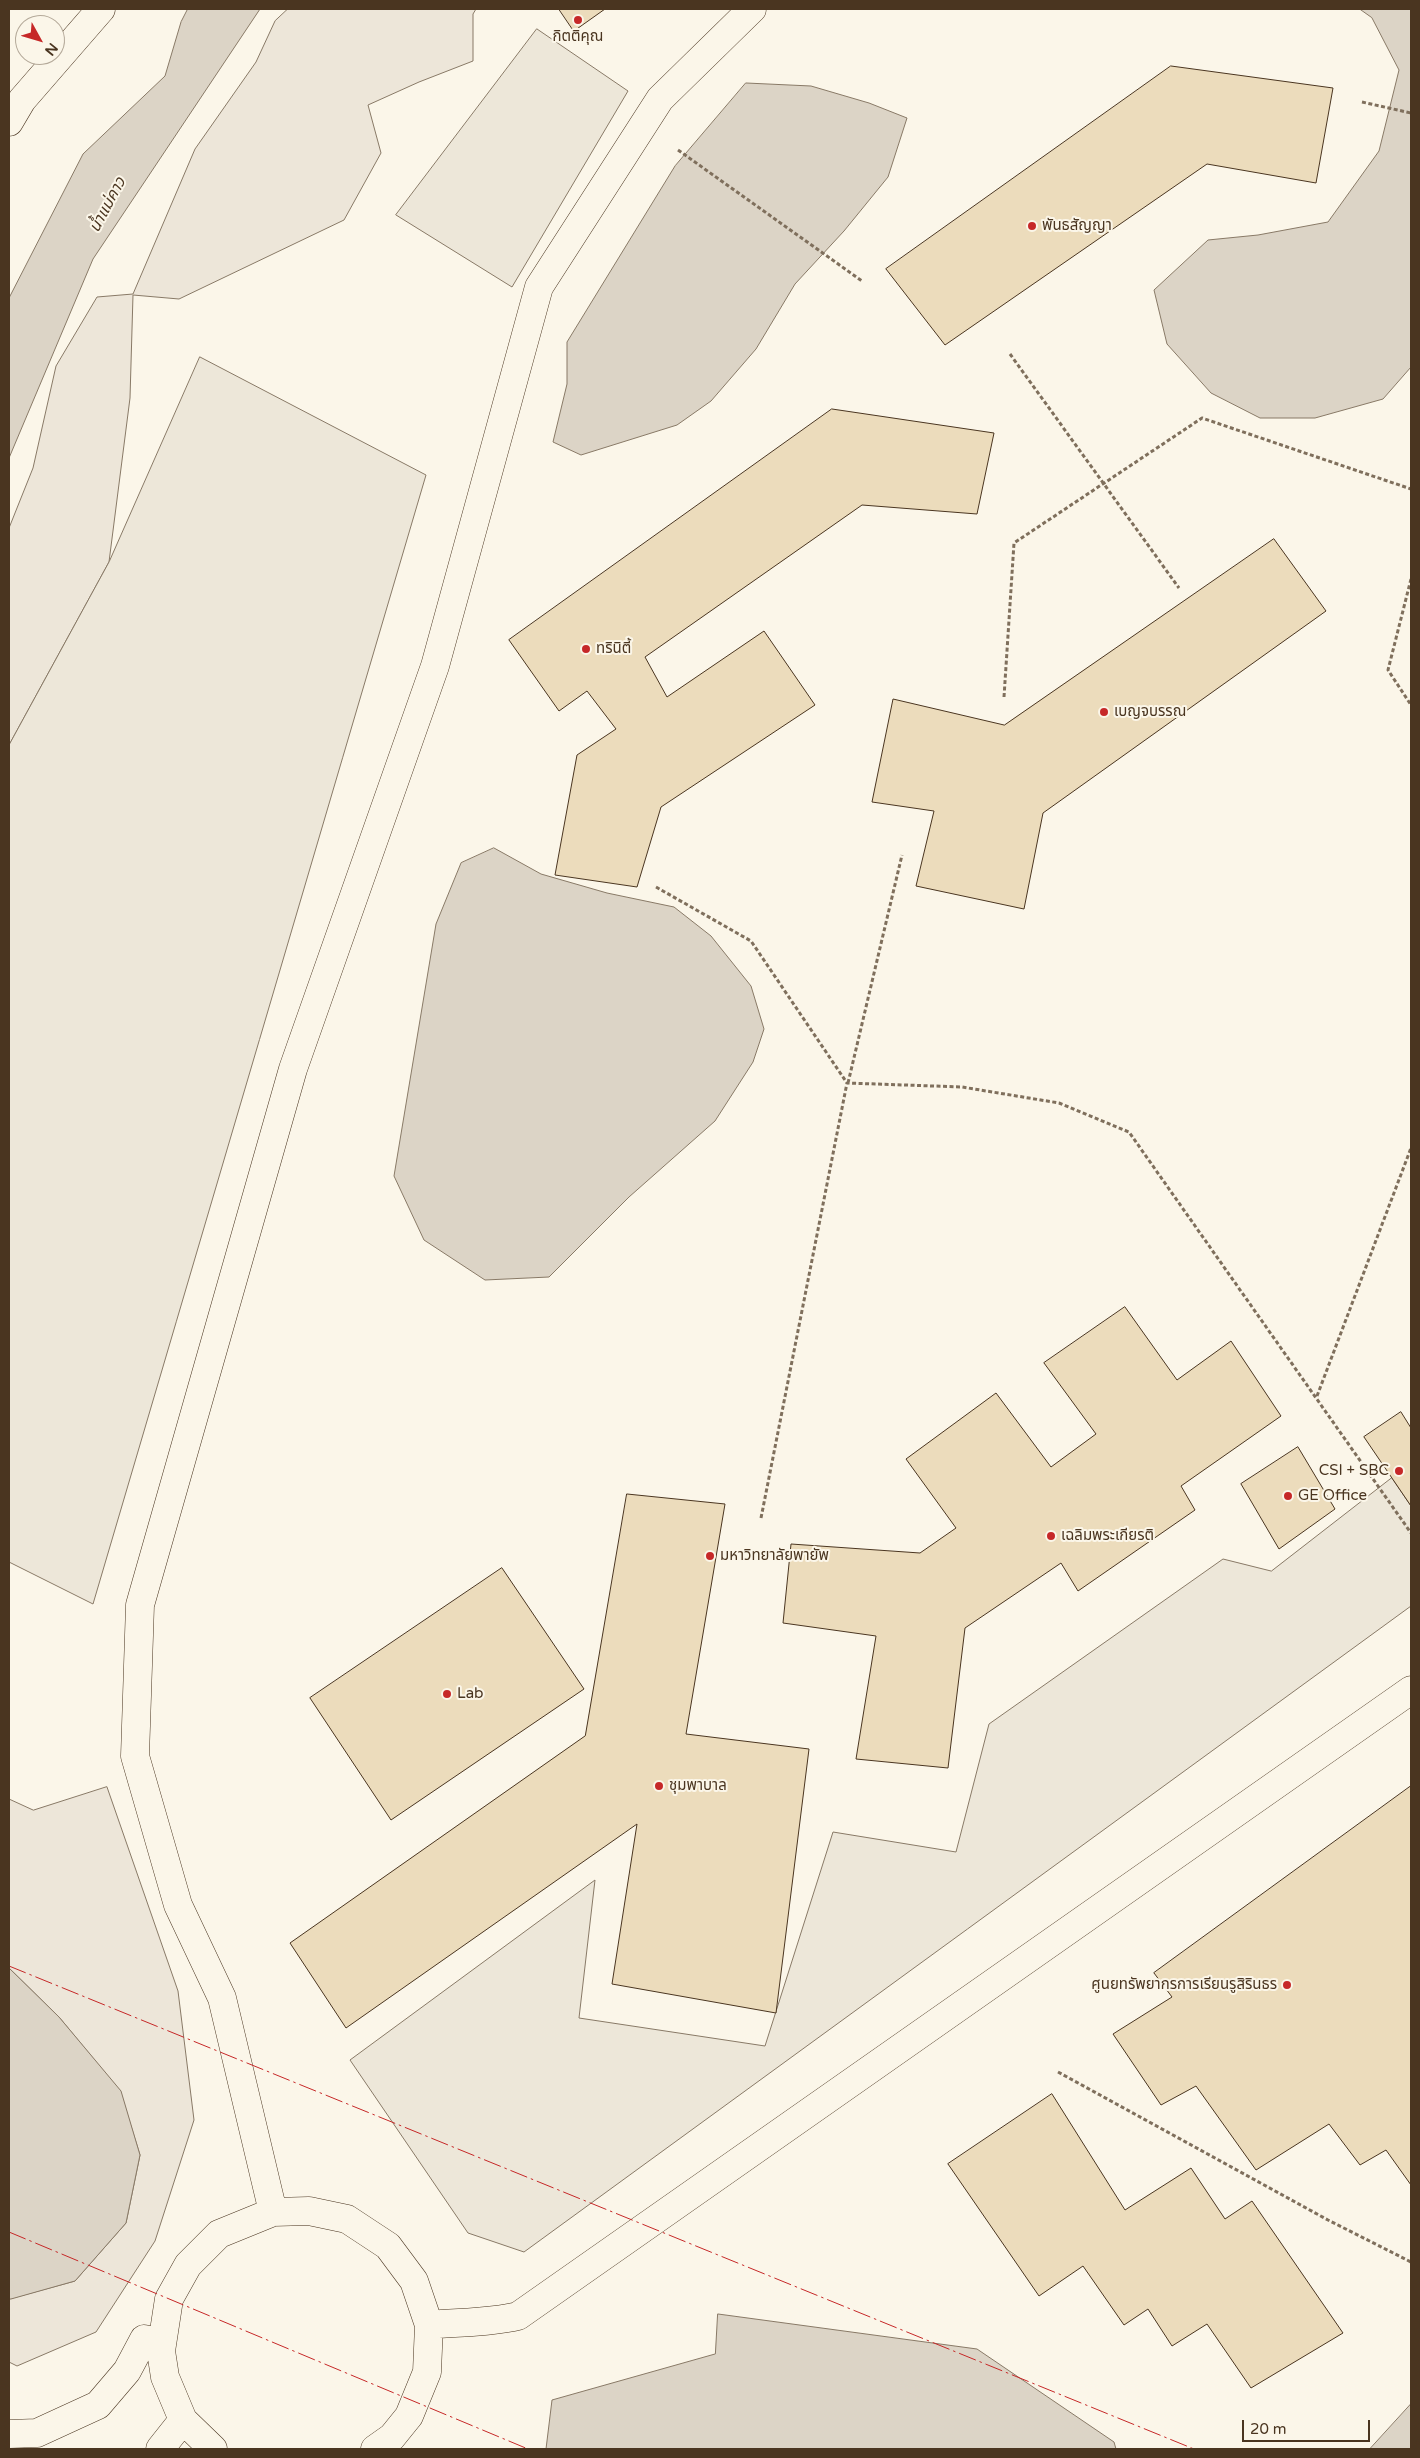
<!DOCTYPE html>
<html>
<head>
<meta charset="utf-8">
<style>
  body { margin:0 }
  #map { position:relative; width:1420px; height:2458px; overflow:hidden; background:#fbf6e9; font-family:"Varela Round",sans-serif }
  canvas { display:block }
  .frame { position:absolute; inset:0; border:10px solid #4a3520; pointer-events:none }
  .north { position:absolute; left:15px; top:15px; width:50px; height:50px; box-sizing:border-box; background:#fbf6e9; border:1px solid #b4a999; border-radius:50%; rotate:129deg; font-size:14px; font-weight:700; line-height:20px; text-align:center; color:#4a3520 }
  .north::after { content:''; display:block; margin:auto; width:18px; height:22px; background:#c62828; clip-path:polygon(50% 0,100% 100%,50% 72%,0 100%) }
  .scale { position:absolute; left:1242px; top:2420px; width:128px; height:22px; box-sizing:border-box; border:2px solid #4a3520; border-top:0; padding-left:6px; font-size:15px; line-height:18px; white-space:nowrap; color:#4a3520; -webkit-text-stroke:4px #fbf6e9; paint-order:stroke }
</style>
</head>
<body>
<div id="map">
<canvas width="1420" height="2458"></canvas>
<div class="frame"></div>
<div class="north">N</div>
<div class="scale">20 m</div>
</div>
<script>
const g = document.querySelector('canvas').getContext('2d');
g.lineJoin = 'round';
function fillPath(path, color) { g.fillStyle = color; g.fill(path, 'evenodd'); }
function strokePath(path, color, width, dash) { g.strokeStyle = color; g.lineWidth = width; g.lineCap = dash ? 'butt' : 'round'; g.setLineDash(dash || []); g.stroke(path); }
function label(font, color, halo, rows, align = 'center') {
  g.font = font + ' "Varela Round","Noto Sans Thai",sans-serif'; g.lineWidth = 4; g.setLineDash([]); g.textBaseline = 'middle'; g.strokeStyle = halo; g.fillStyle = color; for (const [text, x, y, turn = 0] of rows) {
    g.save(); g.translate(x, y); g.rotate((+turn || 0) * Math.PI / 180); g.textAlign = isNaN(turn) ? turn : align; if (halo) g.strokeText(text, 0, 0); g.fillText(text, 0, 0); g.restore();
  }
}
const green = new Path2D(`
  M 288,9 L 476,9 L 473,14 L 473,61 L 419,82 L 368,105 L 381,153 L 344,220 L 179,299 L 133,295 L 130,398 L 109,562 L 9,745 L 9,528 L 33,468 L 56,366 L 97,297 L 133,294 L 195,149 L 256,62 L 275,21 Z
  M 107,1787 L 178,1991 L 194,2120 L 155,2241 L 96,2332 L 17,2366 L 9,2362 L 9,2299 L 75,2281 L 126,2223 L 140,2155 L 120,2091 L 59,2017 L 9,1968 L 9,1799 L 33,1810 Z`);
fillPath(green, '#ede6d9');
strokePath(green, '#887966', 1);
const parking = new Path2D(`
  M 537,29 L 628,91 L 512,287 L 396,215 Z
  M 200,357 L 426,475 L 93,1604 L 9,1562 L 9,745 L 109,562 Z
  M 1392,1478 L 1411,1506 L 1411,1606 L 524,2252 L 468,2233 L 350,2060 L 595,1880 L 579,2018 L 765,2046 L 833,1832 L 956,1852 L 989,1724 L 1223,1559 L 1271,1571 Z`);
fillPath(parking, '#ede7d9');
strokePath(parking, '#887966', 1);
const water = new Path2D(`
  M 188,9 L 260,9 L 93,259 L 9,458 L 9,298 L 83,154 L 165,76 L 181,22 Z
  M 1360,9 L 1411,9 L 1411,367 L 1383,399 L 1315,418 L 1260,418 L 1211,393 L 1167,344 L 1154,290 L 1208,240 L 1258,235 L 1328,222 L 1379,151 L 1399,70 L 1372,18 Z
  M 746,83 L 811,86 L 869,103 L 907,118 L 888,177 L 844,231 L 795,284 L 756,349 L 711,401 L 677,425 L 581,455 L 553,442 L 567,384 L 567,342 L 675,166 Z
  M 494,848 L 541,874 L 607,893 L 674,907 L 711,936 L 751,986 L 764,1029 L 753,1062 L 715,1121 L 629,1197 L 549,1277 L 485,1280 L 424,1240 L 394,1176 L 436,924 L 461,863 Z
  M 9,1968 L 59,2017 L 121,2091 L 140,2155 L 126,2223 L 75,2281 L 11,2299 L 9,2299 Z
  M 718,2314 L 977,2349 L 1114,2442 L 1116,2449 L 546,2449 L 552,2400 L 715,2354 Z
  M 1411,2404 L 1411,2449 L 1370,2449 Z`);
fillPath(water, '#dcd4c6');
strokePath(water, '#887966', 1);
const building = new Path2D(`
  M 559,9 L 605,9 L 574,31 Z
  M 1171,66 L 1333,88 L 1316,183 L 1207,164 L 945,345 L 886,269 Z
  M 832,409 L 994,433 L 977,514 L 862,505 L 645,657 L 667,697 L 764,631 L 815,705 L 661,807 L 637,887 L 555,875 L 577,755 L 616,729 L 587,691 L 559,711 L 509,640 Z
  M 1274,539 L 1326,611 L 1043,813 L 1024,909 L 916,886 L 934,811 L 872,802 L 893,699 L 1004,725 Z
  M 1125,1307 L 1177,1380 L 1231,1341 L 1281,1416 L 1181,1486 L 1195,1510 L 1078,1591 L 1061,1563 L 965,1628 L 948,1768 L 856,1759 L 876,1636 L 783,1623 L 791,1544 L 920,1553 L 956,1528 L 906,1459 L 996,1393 L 1051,1467 L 1096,1434 L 1044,1363 Z
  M 1401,1412 L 1411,1428 L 1411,1506 L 1364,1437 Z
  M 1298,1447 L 1335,1509 L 1279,1549 L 1241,1484 Z
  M 627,1494 L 725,1504 L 686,1734 L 809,1749 L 776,2013 L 612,1984 L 637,1824 L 346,2028 L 290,1943 L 585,1736 Z
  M 502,1568 L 584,1689 L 391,1820 L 310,1698 Z
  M 1411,1786 L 1411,2185 L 1386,2150 L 1360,2165 L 1329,2124 L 1256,2170 L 1196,2086 L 1161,2105 L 1113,2034 L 1172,1997 L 1154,1973 Z
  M 1052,2094 L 1125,2210 L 1191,2168 L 1225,2219 L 1252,2201 L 1343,2333 L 1251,2388 L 1207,2324 L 1172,2346 L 1148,2309 L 1124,2325 L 1083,2266 L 1039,2296 L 948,2164 Z`);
fillPath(building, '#ecdcbc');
strokePath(building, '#4a3520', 1);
const minor = new Path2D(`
  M 9,122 L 22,100 L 101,9
  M 273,2212 L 222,1998 L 178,1905 L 135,1756 L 140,1605 L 293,1069 L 435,666 L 539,287 L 660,99 L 752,9
  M 429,2325 C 458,2322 490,2323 518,2316 L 1411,1690
  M 9,2434 L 37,2433 L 98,2405 L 127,2371 L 144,2339 L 162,2342
  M 160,2449 L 183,2420
  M 213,2449 L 183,2420 L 165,2377 L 161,2351 L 169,2299 L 188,2265 L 219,2234 L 273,2212 L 309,2211 L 347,2219 L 388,2246 L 414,2281 L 429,2325 L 427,2372 L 409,2416 L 392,2437 L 375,2449`);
strokePath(minor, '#4a3520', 29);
strokePath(new Path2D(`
  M 1362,102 L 1411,113
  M 678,150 L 862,281
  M 1010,354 L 1179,588
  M 1411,579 L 1388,670 L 1411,705
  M 1004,697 L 1014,543 L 1202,418 L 1411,489
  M 656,887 L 751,941 L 847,1083
  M 848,1083 L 902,855
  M 1317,1396 L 1411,1148
  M 761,1518 L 847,1083 L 962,1087 L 1059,1103 L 1129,1132 L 1411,1533
  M 1058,2072 L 1328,2220 L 1411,2262`), '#7f6f5c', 3, [4, 2.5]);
strokePath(minor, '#fbf6e9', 28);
strokePath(new Path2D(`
  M 9,1966 L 1194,2449
  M 9,2232 L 528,2449`), '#c62828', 1, [18, 4, 2.5, 4]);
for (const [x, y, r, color] of [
  [578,20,5,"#c62828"],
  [1032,226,5,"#c62828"],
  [586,649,5,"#c62828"],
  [1104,712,5,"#c62828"],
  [1399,1471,5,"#c62828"],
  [1288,1496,5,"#c62828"],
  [1051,1536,5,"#c62828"],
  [710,1556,5,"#c62828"],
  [447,1694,5,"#c62828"],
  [659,1786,5,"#c62828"],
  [1287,1985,5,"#c62828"]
]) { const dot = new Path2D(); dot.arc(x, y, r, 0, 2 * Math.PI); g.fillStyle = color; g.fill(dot); strokePath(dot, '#fbf6e9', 2); }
label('15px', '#4a3520', '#fbf6e9', [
  ["กิตติคุณ",578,37,"center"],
  ["พันธสัญญา",1042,226],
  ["ทรินิตี้",596,649],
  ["เบญจบรรณ",1114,712],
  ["CSI + SBC",1389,1471,"right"],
  ["GE Office",1298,1496],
  ["เฉลิมพระเกียรติ",1061,1536],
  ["มหาวิทยาลัยพายัพ",720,1556],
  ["Lab",457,1694],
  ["ชุมพาบาล",669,1786],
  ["ศูนยทรัพยากรการเรียนรูสิรินธร",1277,1985,"right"]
], 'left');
label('italic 16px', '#4a3520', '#fbf6e9', [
  ["น้ำแม่คาว",108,205,-62]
]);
</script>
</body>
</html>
